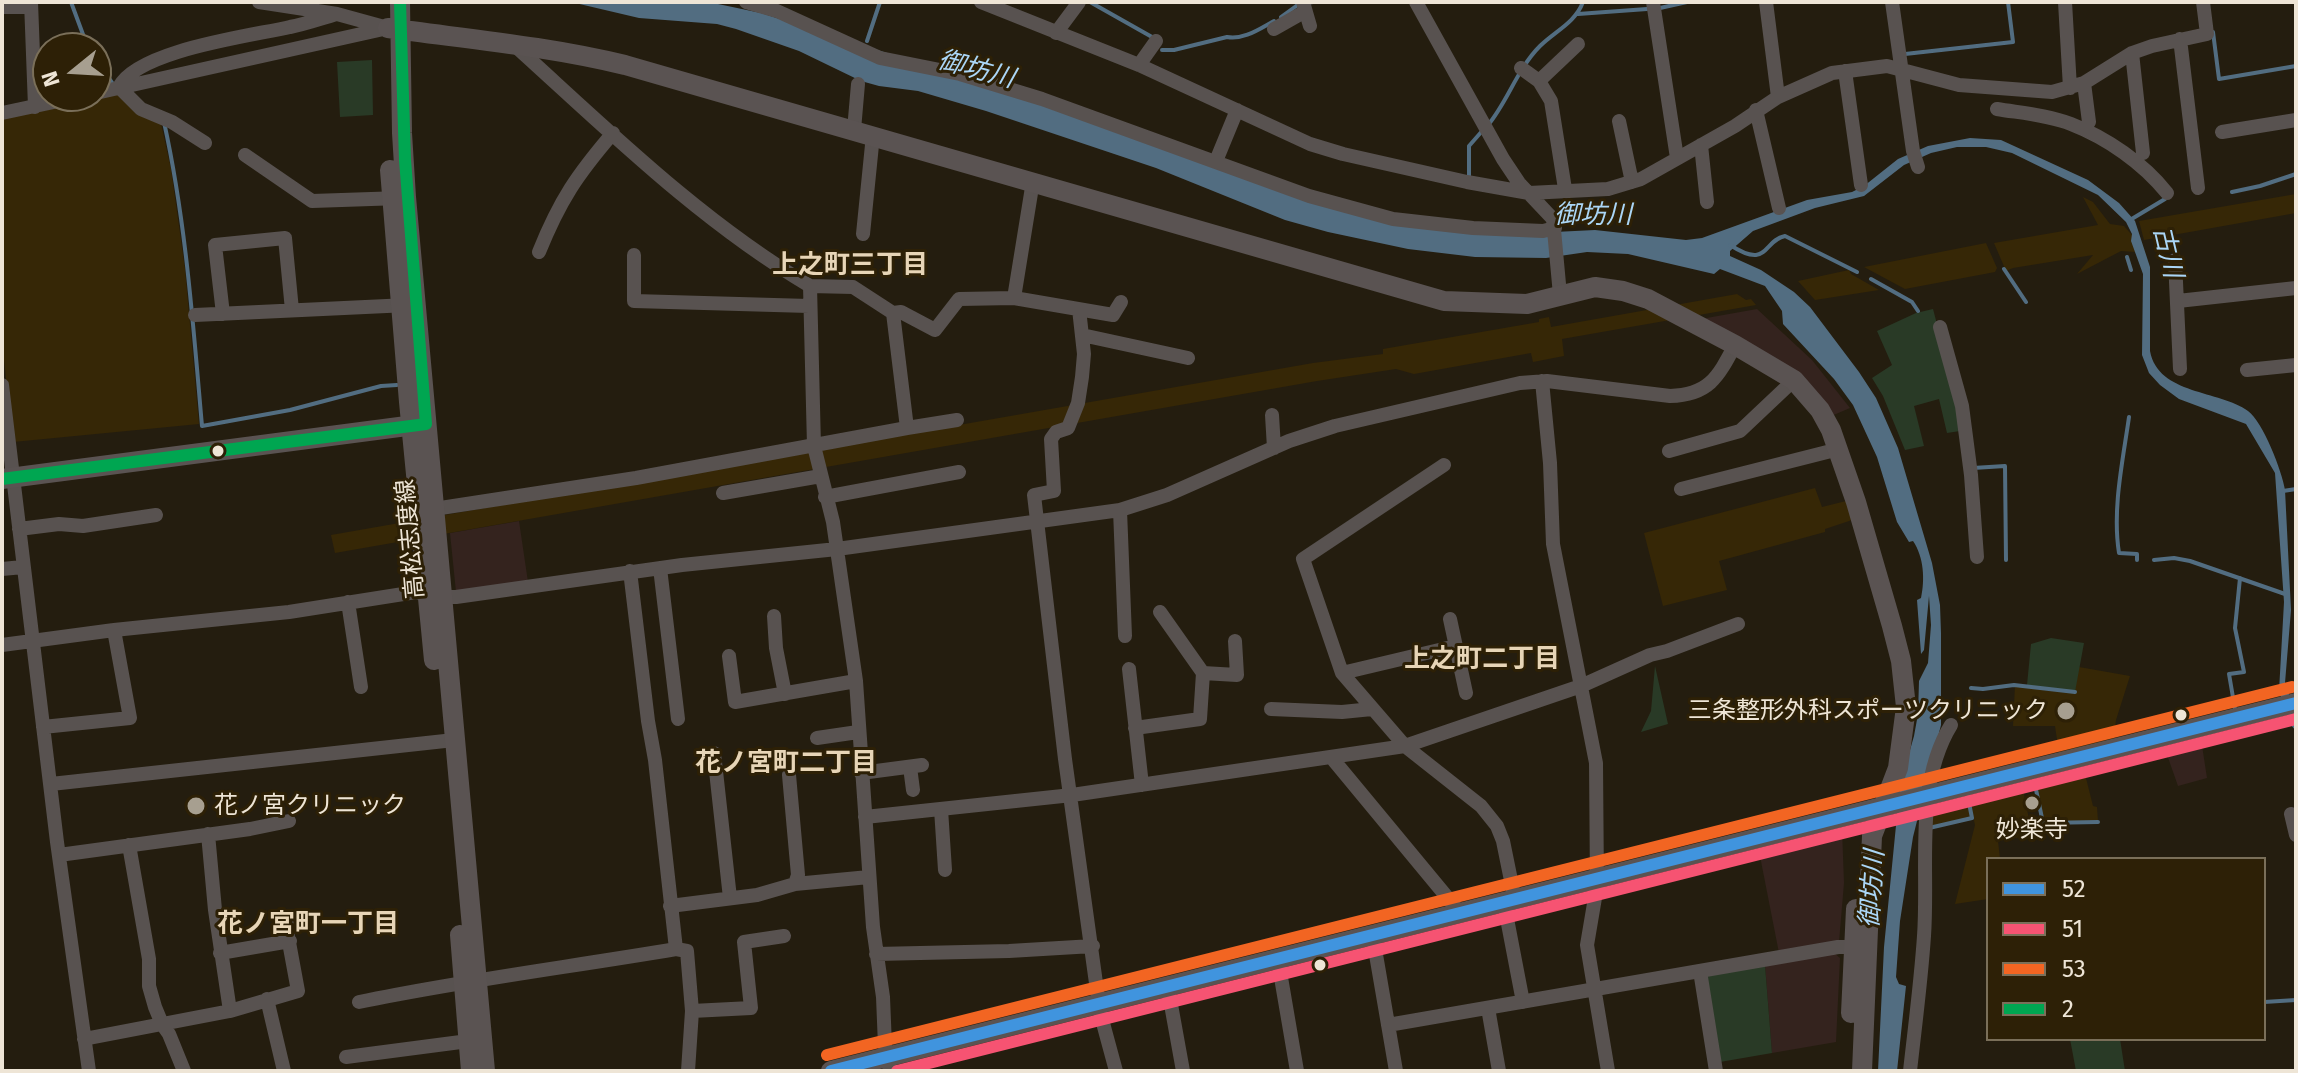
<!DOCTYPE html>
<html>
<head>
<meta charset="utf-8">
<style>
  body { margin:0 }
  #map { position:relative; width:2298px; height:1073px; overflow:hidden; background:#241d0f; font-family:"Fira Sans",sans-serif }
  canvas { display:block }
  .frame { position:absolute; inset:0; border:4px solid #eee5d6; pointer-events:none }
  .legend { position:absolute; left:1986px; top:857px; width:280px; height:184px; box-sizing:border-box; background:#2d2006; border:2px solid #7a6f59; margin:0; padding:10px 14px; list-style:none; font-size:24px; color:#eee5d6 }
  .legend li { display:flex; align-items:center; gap:16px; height:40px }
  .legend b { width:40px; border:2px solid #7a6f59 }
  .north { position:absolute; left:32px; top:32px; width:80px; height:80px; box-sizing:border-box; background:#2d2006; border:2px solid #7a6f59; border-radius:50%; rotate:252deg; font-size:22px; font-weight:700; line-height:32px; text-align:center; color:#eee5d6 }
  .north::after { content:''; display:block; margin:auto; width:28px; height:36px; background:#a79f90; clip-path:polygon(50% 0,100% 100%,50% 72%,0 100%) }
</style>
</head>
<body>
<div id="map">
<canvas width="2298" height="1073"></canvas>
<div class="frame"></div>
<ul class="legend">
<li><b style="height:10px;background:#4094de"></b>52</li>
<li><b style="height:10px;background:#f65372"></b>51</li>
<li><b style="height:10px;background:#f26522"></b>53</li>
<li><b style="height:10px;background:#00a651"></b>2</li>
</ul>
<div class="north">N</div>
</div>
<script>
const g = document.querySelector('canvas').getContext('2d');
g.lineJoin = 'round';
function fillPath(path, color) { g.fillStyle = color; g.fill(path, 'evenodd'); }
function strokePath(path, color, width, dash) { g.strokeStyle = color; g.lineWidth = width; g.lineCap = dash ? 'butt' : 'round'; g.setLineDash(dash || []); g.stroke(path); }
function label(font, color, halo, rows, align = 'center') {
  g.font = font + ' "Fira Sans","Noto Sans JP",sans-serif'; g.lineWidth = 6; g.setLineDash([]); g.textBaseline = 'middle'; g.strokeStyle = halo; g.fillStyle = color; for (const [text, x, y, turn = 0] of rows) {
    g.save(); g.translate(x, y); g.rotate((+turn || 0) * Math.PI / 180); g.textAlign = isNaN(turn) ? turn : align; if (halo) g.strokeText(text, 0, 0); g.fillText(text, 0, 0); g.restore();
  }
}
fillPath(new Path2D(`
  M 1757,309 L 1812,360 L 1850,408 L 1829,417 L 1701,319 Z
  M 519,521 L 528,582 L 456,592 L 450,533 Z
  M 2201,739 L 2207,778 L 2178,786 L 2165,749 Z
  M 1838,826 L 1842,829 L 1844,883 L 1839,942 L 1779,953 L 1758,846 Z
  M 1834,953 L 1840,958 L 1836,1042 L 1772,1053 L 1765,965 Z`), '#34231e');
fillPath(new Path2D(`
  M 117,94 L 161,124 L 171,169 L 185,269 L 199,424 L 13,442 L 2,342 L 2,119 Z
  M 2296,194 L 2296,213 L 2173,235 L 2144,240 L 2139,221 Z
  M 2083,197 L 2093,202 L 2110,224 L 2124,226 L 2132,235 L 2132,242 L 2136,252 L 2121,251 L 2077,274 L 2093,255 L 2013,268 L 2006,271 L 1994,243 L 2098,225 Z
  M 1986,243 L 1997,268 L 1995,272 L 1905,289 L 1864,267 Z
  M 1849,270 L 1851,274 L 1879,290 L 1815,300 L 1798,281 Z
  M 1737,294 L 1746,300 L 1751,299 L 1756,305 L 1562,339 L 1564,356 L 1533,362 L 1531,353 L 1414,374 L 1396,369 L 1317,381 L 335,553 L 331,535 L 1313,363 L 1383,354 L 1383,349 L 1539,322 L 1539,319 L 1549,317 L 1551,327 Z
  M 1815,488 L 1822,507 L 1846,501 L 1852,520 L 1825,529 L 1825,532 L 1719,561 L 1727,590 L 1663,606 L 1644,533 Z
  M 2079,667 L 2130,676 L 2116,720 L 2114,739 L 2059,753 L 2055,726 L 2013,726 L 2015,685 L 2074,693 Z
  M 2084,770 L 2093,806 L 2097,807 L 2098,821 L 2044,823 L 2035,781 Z
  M 2022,784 L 2030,824 L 2020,826 L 2021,837 L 1998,841 L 2000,859 L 1988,859 L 1988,899 L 1955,904 L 1975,825 L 1968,794 Z
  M 1967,795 L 1972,817 L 1932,826 L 1932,816 L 1945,799 Z`), '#362706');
fillPath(new Path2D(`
  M 372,60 L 373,115 L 340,117 L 337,62 Z
  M 1933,309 L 1956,396 L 1960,431 L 1947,433 L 1939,399 L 1914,406 L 1924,446 L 1905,450 L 1883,396 L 1872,378 L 1892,365 L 1877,331 L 1916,313 Z
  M 2051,638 L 2084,643 L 2075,692 L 2027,685 L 2031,644 Z
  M 1655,666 L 1668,724 L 1641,732 L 1651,711 Z
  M 1765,965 L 1772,1053 L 1720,1062 L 1706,980 L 1709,975 Z
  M 2070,1039 L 2120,1039 L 2125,1071 L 2076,1071 Z`), '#293a26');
fillPath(new Path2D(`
  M 571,2 L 693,2 L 718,4 L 761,13 L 988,85 L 1372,217 L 1534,233 L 1595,230 L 1686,240 L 1702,238 L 1807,200 L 1852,192 L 1864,186 L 1898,159 L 1928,146 L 1970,138 L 2001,140 L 2088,180 L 2119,203 L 2135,221 L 2150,267 L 2150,351 C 2158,395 2220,390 2248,411 C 2263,422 2282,471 2285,490 L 2291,610 L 2285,683 L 2296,686 L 2288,691 L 2296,719 L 2296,731 L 2290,724 L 2279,691 L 2284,602 L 2275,473 L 2246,424 L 2179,399 L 2160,385 L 2149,373 L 2142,355 L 2143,274 L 2131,241 L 2132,234 L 2126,222 L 2098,195 L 2012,153 L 1986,147 L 1957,147 L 1931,153 L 1904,165 L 1864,196 L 1815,208 L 1753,231 L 1730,251 L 1730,256 L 1761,270 L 1794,292 L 1810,307 L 1859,372 L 1876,398 L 1898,448 L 1932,563 L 1940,605 L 1941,633 L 1941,725 L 1913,837 L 1900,921 L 1896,977 L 1899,984 L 1906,986 L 1897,1071 L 1878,1071 L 1884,947 L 1900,785 L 1914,736 L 1918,714 L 1919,681 L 1928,663 L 1931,625 L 1929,596 L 1924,650 L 1921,654 L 1917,600 L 1921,598 C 1925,580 1924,557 1913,541 L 1909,542 L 1897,522 L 1877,457 L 1853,405 L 1834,379 L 1783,324 L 1782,311 L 1765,286 L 1720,269 L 1714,274 L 1628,254 L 1587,252 L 1546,258 L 1475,257 L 1408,249 L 1328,232 L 1285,220 L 1156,168 L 986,111 L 918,91 L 879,86 L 861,81 L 799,51 L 736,29 L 717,24 L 639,18 Z`), '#526d81');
strokePath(new Path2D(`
  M 71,2 L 88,48
  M 1090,2 L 1152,37
  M 1660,8 L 1687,2
  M 1578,14 L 1647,9
  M 1281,17 L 1299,4 L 1313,2
  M 2213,32 L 2219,79 L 2296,66
  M 867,41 L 880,2
  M 1162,50 L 1174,50 L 1227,37 C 1244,40 1259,29 1274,21
  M 1905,54 L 2013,42 L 2008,2
  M 96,59 L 113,84
  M 164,122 C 186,222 193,324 202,426 L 290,410 L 381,386 L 397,385
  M 1488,125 C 1508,101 1517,69 1540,46 C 1555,31 1575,23 1583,2
  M 1469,179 L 1469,146 L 1483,130
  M 2232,192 L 2260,186 L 2296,174
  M 2130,220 L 2165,199
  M 1730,245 C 1769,270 1762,241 1785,236 L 1857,272
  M 2127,257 L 2131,270
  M 2004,269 L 2026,302
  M 1871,279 L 1912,302 L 1918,311
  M 2129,417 C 2123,460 2112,509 2119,553 L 2137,554 L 2137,560
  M 1973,468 L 2005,466 L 2006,560
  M 2283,491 L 2296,489
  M 2154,560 L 2174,558 L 2190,561 L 2285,594
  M 1971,688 L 1983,689 L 2014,685 L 2075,692
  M 2235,709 L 2229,674 L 2244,672 L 2235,628 L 2240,578
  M 2034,780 L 2043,823 L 2098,822
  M 1929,828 L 1972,818 L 1967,793
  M 2264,1002 L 2296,1000`), '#526d81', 4);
strokePath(new Path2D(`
  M 31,2 L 35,107
  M 259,2 L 337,14 L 388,28
  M 746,2 L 777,11 L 880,58 L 960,74 L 1042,99 L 1309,196 L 1393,219 L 1473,228 L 1543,231 L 1555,228
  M 981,2 L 1139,65 L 1310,144 L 1343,154 L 1467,182 L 1529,193 L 1608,189 L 1641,179 L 1735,126 L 1778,97 L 1832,73 L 1887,66 L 1959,85 L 2052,92 L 2084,83 L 2132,53 L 2152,46 L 2207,34 L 2203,2
  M 1303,2 L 1310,26
  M 1416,2 L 1503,159 L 1519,183 L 1553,219 L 1560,295
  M 1653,2 L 1677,158
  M 1766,2 L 1778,97
  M 1892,2 L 1913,151 L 1918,167
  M 2065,2 L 2070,88
  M 2,7 L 31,7
  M 1274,29 L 1304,12
  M 1056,33 L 1079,2
  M 2180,39 L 2198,188
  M 513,44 C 607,129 700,221 810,286 L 814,446 L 833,522 L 856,681 L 873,927 L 883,997 L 885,1046 L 890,1071
  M 2132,53 L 2143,153
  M 1139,65 L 1156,41
  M 1521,68 L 1539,81 L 1551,101 L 1565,189
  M 1845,71 L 1861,185
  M 1539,81 L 1578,44
  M 2084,83 L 2089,122
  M 96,93 L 388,28
  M 1997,109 C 2021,113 2048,115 2071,124 C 2107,138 2143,163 2167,193
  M 1756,110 L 1779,208
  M 2,113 L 82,96
  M 1619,121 L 1632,182
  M 854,130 L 858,84
  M 2222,132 L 2296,120
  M 205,143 L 172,122 L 141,109 L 119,87 C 138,50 251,36 290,27 C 306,24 322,18 337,14
  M 1701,145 L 1707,202
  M 245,155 L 312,201 L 401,198
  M 1216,161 L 1237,110
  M 863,234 L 873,135
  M 539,252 C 560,200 577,175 613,133
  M 634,255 L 634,301 L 809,306
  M 2175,260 L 2180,369
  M 810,286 L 853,287 L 893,313 L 901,312 L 935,330 L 959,299 L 1014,298 L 1033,181
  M 1014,298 L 1113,315 L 1121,302
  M 2178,301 L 2296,288
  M 1079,309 L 1084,354 L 1082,377 L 1078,403 L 1068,428 L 1056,432 L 1051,439 L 1054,491 L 1034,495 L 1065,759 L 1100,1012 L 1116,1071
  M 223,314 L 215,245 L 285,238 L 292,310
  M 195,315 L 408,305
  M 1940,327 L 1962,406 L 1971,475 L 1977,557
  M 1082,335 L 1188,358
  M 2247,370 L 2296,365
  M 1542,381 L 1550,463 L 1553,544 L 1596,763 L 1597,886 L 1587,945 L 1608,1071
  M 2,385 L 57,842 L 89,1071
  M 1272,415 L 1274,448
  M 907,428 L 957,420
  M 1669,451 L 1740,431 L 1794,380
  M 1444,465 L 1303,559 L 1342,673 L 1405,746 L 1481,806 L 1497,826 L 1503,841 L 1515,900
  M 1681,489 L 1839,449
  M 723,493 L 821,476
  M 825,497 L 959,472
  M 434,509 L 636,478 L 907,428 L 893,313
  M 1120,510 L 1125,636
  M 19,529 L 59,524 L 83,526 L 156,515
  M 660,568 L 678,719
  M 2,569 L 23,567
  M 630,571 L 648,721 L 655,760 L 676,949
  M 348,602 L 361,687
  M 774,616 L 776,648 L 785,694
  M 1450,619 L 1466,693
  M 2,645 L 114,630 L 289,612 L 416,592 L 443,597 L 456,597 L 682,565 L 837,549 L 1120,510 L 1167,495 L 1289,441 L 1335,426 L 1520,383 L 1547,381 L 1670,396 C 1709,395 1718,377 1735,345
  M 729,656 L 735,702 L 856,681
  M 1129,669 L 1142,785
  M 1203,673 L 1237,675 L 1235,641
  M 1342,673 L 1456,646
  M 1271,709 L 1342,712 L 1372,709
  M 43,727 L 130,718 L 114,630
  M 1135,728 L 1200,719 L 1203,673 L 1160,612
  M 817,738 L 858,732
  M 714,753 L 730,898
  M 1331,757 L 1461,914
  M 910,767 L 913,790
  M 861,773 L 922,765
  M 789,775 L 798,875 L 795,884
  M 51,784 L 454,740
  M 941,809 L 945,870
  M 2291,814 L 2296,835
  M 865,817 L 1072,795 L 1405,746 L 1581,686 L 1650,655 L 1667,651 L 1738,624
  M 208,834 L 215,910 L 230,1011
  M 129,845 L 149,959 L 149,986 L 155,1007 L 162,1024 L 169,1034 L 184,1071
  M 59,855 L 250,829 L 289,821
  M 1504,903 L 1523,1002
  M 670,906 L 757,895 L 795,884 L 869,877
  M 1370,937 L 1374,943 L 1396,1071
  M 220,953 L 290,941
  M 876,954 L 1009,951 L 1093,946
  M 1278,960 L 1297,1071
  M 1700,971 L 1716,1071
  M 1168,988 L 1183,1071
  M 267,999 L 284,1071
  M 359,1002 C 464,980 570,967 676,949 L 687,951 L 692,1011 L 688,1071
  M 1488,1008 L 1499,1071
  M 692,1011 L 751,1008 L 744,942 L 784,936
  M 1388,1025 L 1838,947 L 1854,947
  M 84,1039 L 230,1011 L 298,991 L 286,926 L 306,919
  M 346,1057 L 476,1040
  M 1910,1071 C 1915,1026 1921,981 1924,936 C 1929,867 1914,785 1951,725`), '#585250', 14);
strokePath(new Path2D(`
  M 400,2 L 402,133 L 406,197 L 485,1071
  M 388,28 C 467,39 547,46 625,65 L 1444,301 L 1527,304 L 1595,287 L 1623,291 L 1648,299 L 1735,345 L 1794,380 L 1820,410 L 1831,430 L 1856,502 L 1892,626 L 1901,661 L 1906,707 L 1898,768 L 1872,836 L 1862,1071
  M 390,170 L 409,402 L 434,660
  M 2,479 L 422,424
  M 460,935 L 471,1071
  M 1851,1013 L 1856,909
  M 831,1071 L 2296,703`), '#5a5352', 20);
strokePath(new Path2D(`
  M 831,1071 L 2296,703`), '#4094de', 12);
strokePath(new Path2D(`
  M 897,1071 L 2296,719`), '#f65372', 12);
strokePath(new Path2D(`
  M 827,1055 L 2292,687`), '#f26522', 12);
strokePath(new Path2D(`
  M 2,479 L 426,424 L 405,160 L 400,2`), '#00a651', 12);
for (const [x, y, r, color] of [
  [218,451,7,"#eee5d6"],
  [2066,711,10,"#a79f90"],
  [2181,715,7,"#eee5d6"],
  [2032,803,8,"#a79f90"],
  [196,806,10,"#a79f90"],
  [1320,965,7,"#eee5d6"]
]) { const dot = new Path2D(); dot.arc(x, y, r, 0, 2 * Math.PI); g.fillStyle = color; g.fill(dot); strokePath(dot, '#2d2006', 3); }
label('24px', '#eee5d6', '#2d2006', [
  ["高松志度線",411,539,-95]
]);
label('24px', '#eee5d6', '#2d2006', [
  ["三条整形外科スポーツクリニック",2048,711],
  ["花ノ宮クリニック",214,806,"left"],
  ["妙楽寺",2032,830,"center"]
], 'right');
label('italic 26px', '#abd6f6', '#2d2006', [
  ["御坊川",976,70,15],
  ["御坊川",1593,216],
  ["古川",2167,252,77],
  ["御坊川",1873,889,-86]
]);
label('bold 26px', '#e7d5b7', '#2d2006', [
  ["上之町三丁目",850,266],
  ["上之町二丁目",1482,660],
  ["花ノ宮町二丁目",786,764],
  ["花ノ宮町一丁目",308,925]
]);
</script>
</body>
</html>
